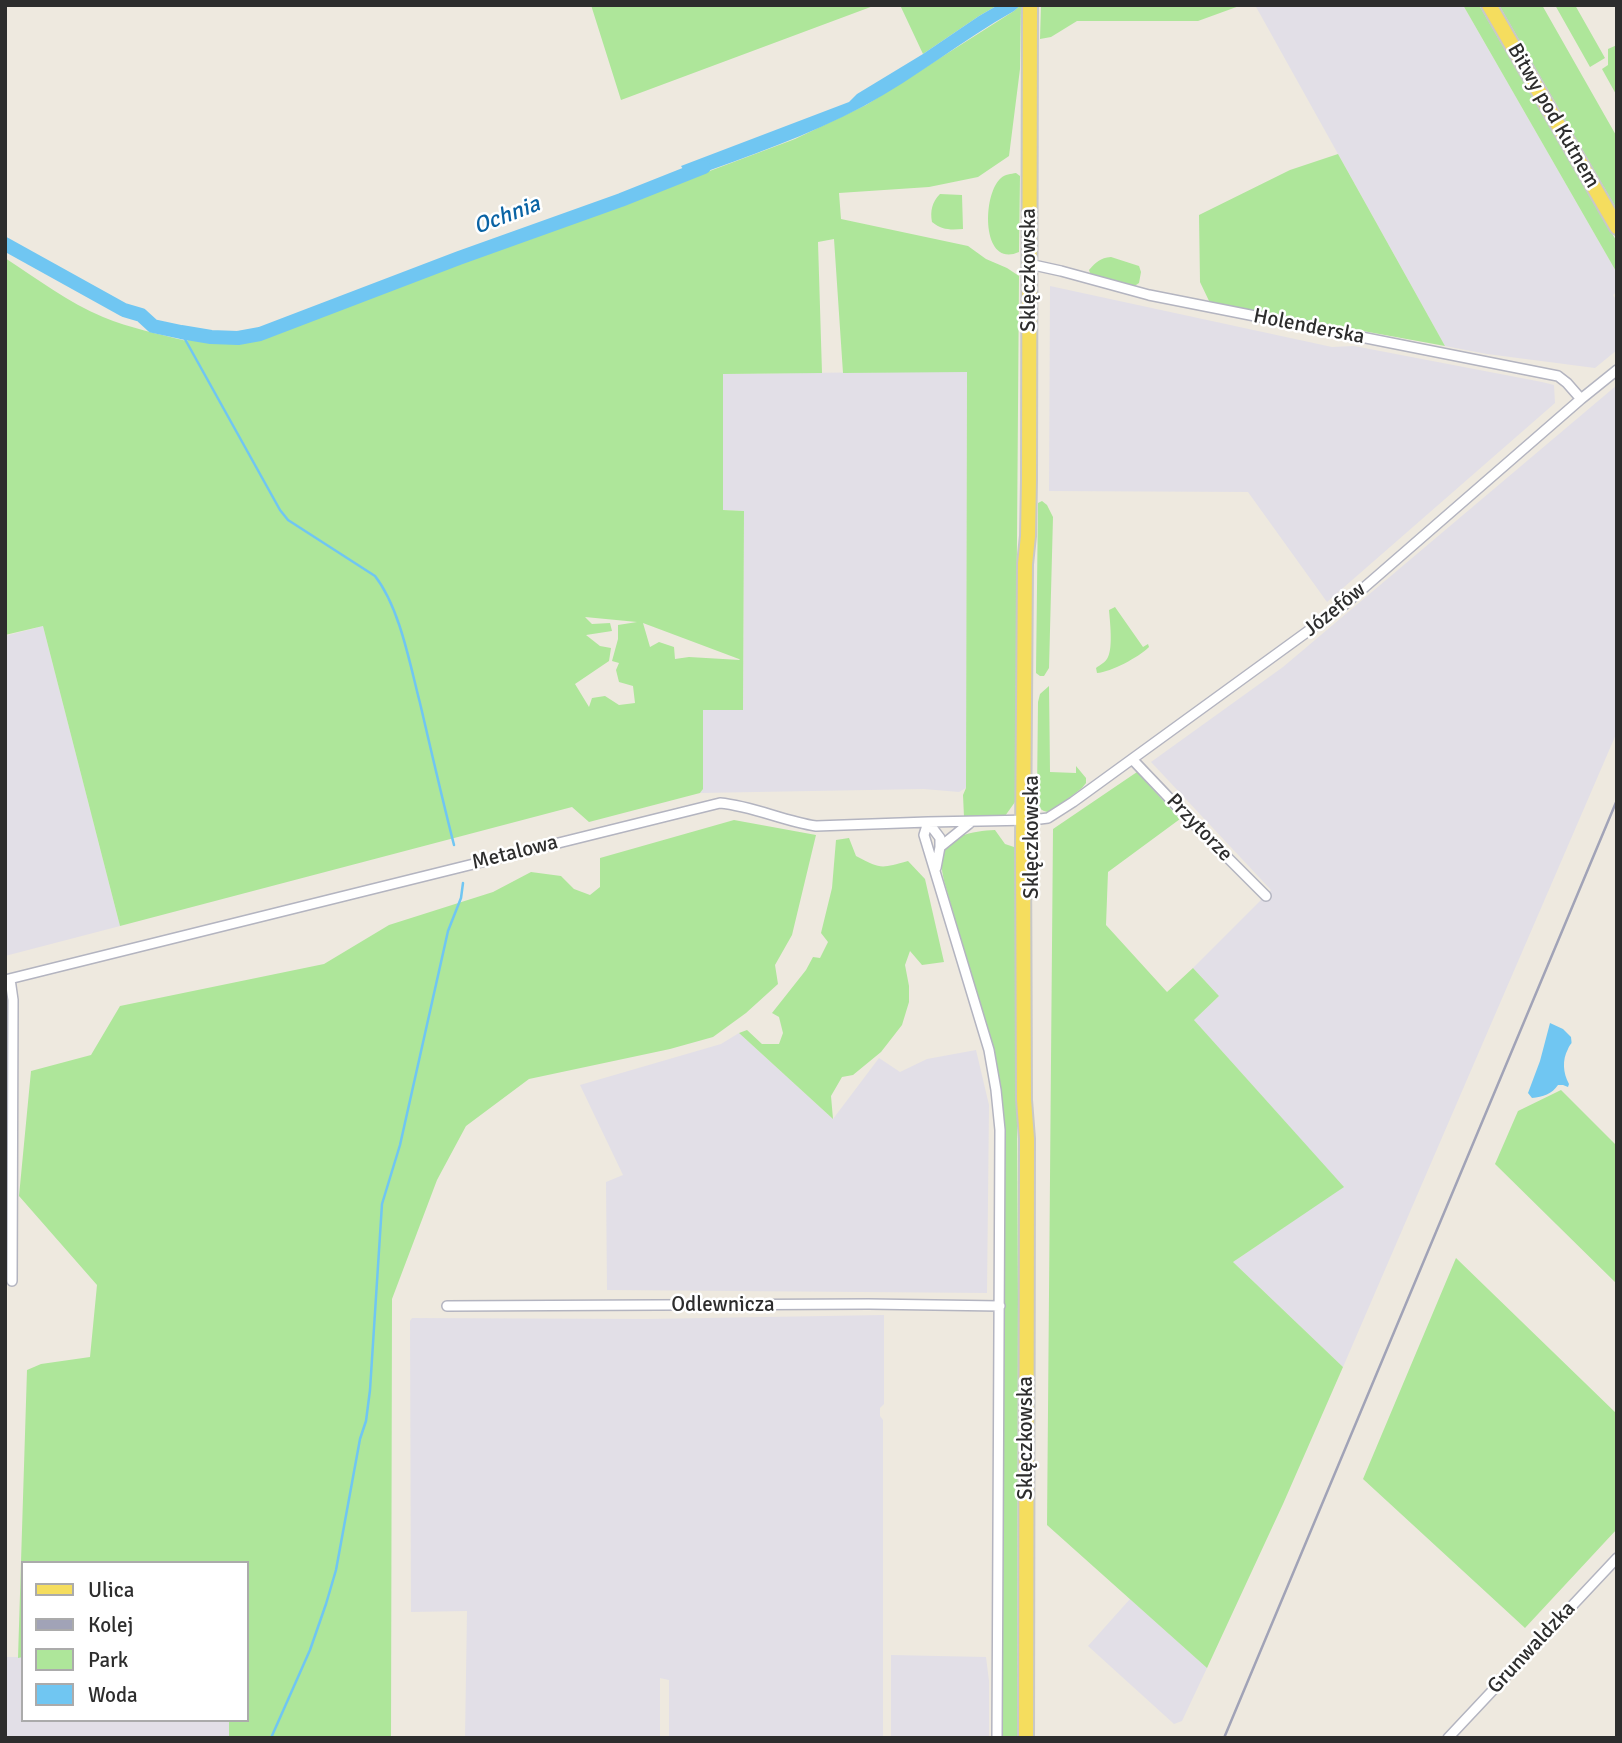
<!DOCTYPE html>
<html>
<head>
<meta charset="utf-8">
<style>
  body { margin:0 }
  #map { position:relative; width:1622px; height:1743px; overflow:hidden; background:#eee9df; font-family:Signika,sans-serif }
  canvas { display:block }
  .frame { position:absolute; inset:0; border:7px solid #2d2d2d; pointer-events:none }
  .legend { position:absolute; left:21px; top:1561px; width:228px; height:161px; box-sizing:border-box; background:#fff; border:2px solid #ababab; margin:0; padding:9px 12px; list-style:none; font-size:21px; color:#2d2d2d }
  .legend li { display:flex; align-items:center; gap:14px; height:35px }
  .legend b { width:35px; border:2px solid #ababab }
</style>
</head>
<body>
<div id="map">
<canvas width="1622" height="1743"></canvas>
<div class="frame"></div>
<ul class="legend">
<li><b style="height:9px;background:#f5dd5e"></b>Ulica</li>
<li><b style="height:9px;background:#a1a3b7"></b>Kolej</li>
<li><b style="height:19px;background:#aee69a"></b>Park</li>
<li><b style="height:19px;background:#70c6f2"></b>Woda</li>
</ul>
</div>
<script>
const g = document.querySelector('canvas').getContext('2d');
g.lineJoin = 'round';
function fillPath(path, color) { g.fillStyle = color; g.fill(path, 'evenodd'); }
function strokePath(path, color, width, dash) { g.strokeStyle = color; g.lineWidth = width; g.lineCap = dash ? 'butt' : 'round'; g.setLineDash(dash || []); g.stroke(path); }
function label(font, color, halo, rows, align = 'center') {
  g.font = font + ' Signika,sans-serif'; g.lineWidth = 5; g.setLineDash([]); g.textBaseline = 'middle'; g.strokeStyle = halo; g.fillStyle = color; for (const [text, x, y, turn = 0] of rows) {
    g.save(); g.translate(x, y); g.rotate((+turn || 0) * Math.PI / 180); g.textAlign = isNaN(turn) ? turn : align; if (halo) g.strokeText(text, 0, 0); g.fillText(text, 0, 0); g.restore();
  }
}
fillPath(new Path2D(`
  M 1255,5 L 1463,5 L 1617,273 L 1617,292 L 1613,295 L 1617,301 L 1617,350 L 1595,368 L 1487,354 L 1445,346 Z
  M 1050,286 L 1332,347 L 1354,346 L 1542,382 L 1554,385 L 1555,403 L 1327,602 L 1248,492 L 1049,491 Z
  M 967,371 L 966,788 L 959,792 L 924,789 L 700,793 L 703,789 L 703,710 L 743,710 L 744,511 L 723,510 L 723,374 Z
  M 1617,385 L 1617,732 L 1343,1367 L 1233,1262 L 1343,1187 L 1194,1020 L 1219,996 L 1193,968 L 1271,890 L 1151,762 L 1283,667 Z
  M 43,626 L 120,926 L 5,956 L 5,636 Z
  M 739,1033 L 833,1119 L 879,1058 L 900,1072 L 927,1059 L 976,1050 L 989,1105 L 987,1293 L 607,1290 L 606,1182 L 623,1175 L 580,1085 L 721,1044 Z
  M 884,1315 L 884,1404 L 880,1408 L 880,1416 L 883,1420 L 883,1738 L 669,1738 L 669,1680 L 660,1678 L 660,1738 L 465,1738 L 467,1611 L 411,1612 L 410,1321 L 412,1318 L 647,1319 Z
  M 1130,1599 L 1207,1668 L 1182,1721 L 1174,1724 L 1088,1646 Z
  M 891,1655 L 986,1657 L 989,1681 L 989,1738 L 891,1738 Z
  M 5,1657 L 23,1657 L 23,1720 L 229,1720 L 229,1738 L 5,1738 Z`), '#e2dfe7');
fillPath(new Path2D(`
  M 591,5 L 876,5 L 621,100 Z
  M 900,5 L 998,5 L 979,16 L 923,54 Z
  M 1021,5 L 1020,69 L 1009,156 L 978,177 L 929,187 L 839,193 L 841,219 L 968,246 L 986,259 L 1007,268 L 1019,276 L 1015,802 L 1005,816 L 964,817 L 963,795 L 966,788 L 967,372 L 843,373 L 834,239 L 818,242 L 822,373 L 723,374 L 723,510 L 744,511 L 743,710 L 703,710 L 703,789 L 700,793 L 589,822 L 572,807 L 120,926 L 43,626 L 5,635 L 5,258 C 36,278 69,303 103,317 C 130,328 158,334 187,341 L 189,337 L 244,340 L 265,337 L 390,286 L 486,254 L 539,235 L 580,217 L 619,205 L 795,139 L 866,105 L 1014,11 ZM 585,617 L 637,622 L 618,625 L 618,639 L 612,661 L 619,663 L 616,670 L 619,682 L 633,686 L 635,703 L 619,705 L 605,696 L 592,698 L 589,707 L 575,684 L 609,661 L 611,648 L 600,646 L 586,635 L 612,631 L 610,623 L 592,624 ZM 643,623 L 739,659 L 740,660 L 689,657 L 675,659 L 674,647 L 659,642 L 650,647 Z
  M 1041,5 L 1242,5 L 1198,21 L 1077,21 L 1051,37 L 1040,39 Z
  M 1463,5 L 1479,5 L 1609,228 L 1617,242 L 1617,273 Z
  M 1499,5 L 1542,5 L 1617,137 L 1617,210 Z
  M 1555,5 L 1575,5 L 1605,58 L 1590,67 Z
  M 1617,45 L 1617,96 L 1602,69 L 1608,65 L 1608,49 Z
  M 1338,154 L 1445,346 L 1210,303 L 1200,282 L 1199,215 L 1290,170 Z
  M 1016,173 L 1020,176 L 1019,252 C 981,269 982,194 1001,178 C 1005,174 1011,174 1016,173 Z
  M 940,194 L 962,195 L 963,229 C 950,230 942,230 932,222 C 930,211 932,202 940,194 Z
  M 1111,257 L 1139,266 L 1141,272 L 1139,283 L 1133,287 L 1091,276 L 1089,270 C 1096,262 1100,258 1111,257 Z
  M 1042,501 L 1047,505 L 1053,517 L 1049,668 L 1044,676 L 1040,676 L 1036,673 L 1038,503 Z
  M 1115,607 L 1143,647 L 1148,644 L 1149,647 C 1139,657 1111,672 1097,673 L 1096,668 C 1100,665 1106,662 1108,657 C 1113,647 1110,622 1109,610 Z
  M 1049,686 L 1050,772 L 1076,773 L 1076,766 L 1086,778 L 1086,783 L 1082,788 L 1051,812 C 1038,812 1038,805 1037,794 L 1038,702 L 1040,694 Z
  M 1137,772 L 1180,819 L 1108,872 L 1106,925 L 1167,992 L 1193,968 L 1219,996 L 1194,1020 L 1344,1187 L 1233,1262 L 1343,1367 L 1283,1504 L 1207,1668 L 1047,1525 L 1053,829 Z
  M 734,820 L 816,835 L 792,935 L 775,965 L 778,984 L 746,1013 L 713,1037 L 670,1049 L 529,1079 L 466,1126 L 437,1180 L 392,1299 L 391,1738 L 229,1738 L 229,1720 L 247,1720 L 247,1563 L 23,1563 L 23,1657 L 18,1658 L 27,1370 L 41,1364 L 90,1357 L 97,1285 L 19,1196 L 31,1071 L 91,1055 L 120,1006 L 324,964 L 389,925 L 493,892 L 531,872 L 561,876 L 574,889 L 590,895 L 600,887 L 600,858 Z
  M 995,830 L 1005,844 L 1017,848 L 1016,921 L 1018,1298 L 1017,1738 L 1002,1738 L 1002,1205 L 990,1039 L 944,881 C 943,875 941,869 942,863 C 943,835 973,831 995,830 Z
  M 849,838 L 856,856 C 882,870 881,868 908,861 L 925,879 L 944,962 L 922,965 L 910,951 L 905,965 L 909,986 L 909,1002 L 902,1025 L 881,1052 L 853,1075 L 842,1077 L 831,1096 L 833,1119 L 739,1033 L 747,1030 L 762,1044 L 779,1044 L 783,1033 L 779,1017 L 772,1013 L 806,970 L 813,957 L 820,958 L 828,942 L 821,933 L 832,888 L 836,840 Z
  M 1561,1090 L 1617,1146 L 1617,1284 L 1495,1164 L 1518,1111 Z
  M 1456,1258 L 1617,1414 L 1617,1529 L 1525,1628 L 1363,1479 Z`), '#aee69a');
fillPath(new Path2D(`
  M 998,5 L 1021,5 L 1014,11 C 962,40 916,78 864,106 C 808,136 748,156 689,178 L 681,166 L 849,102 L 857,94 L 923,54 L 979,16 Z
  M 1550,1023 L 1563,1029 L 1571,1037 C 1572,1047 1572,1040 1568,1049 C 1562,1060 1563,1073 1569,1084 L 1568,1087 L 1563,1085 L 1558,1085 C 1552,1094 1543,1097 1532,1098 L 1528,1093 L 1540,1061 Z`), '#70c6f2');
strokePath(new Path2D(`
  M 181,332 L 280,510 L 288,520 L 375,576 C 400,608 410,665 420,703 C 431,750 442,798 454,845
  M 271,1738 L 310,1650 L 326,1604 L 336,1570 L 360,1439 L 366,1421 L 370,1390 L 382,1204 L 400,1145 L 448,931 L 461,898 L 463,883`), '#70c6f2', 2.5);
strokePath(new Path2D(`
  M 5,244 L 124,310 L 141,315 L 153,326 L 181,332 L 211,337 L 238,338 L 260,334 L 459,258 L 621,200 L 704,167`), '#70c6f2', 14);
const street = new Path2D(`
  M 1029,264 L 1061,271 L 1149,295 L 1558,376 L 1567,383 L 1581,399
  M 1132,759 L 1190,820 L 1266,896
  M 928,822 L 924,835 L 989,1050 L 996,1090 L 1000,1130 L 997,1738
  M 928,822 L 940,838 L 940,847 L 936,868
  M 940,847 L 971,822
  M 10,979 L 13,1000 L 12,1281
  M 5,980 L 720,803 C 753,806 783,821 816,826 L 928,822 L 1032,820 L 1048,818 L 1073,802 L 1344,605 L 1581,399 L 1617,370
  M 447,1306 L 869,1304 L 1000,1306
  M 1448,1738 L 1617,1558`);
const primary = new Path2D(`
  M 1489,5 L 1617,227
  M 1026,1738 L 1027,1139 L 1024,1100 L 1023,844 L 1025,564 L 1028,536 L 1029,480 L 1030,5`);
strokePath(street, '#b3b4c0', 12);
strokePath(primary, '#c8c8c8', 18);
strokePath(street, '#fff', 9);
strokePath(primary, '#f5dd5e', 14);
strokePath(new Path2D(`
  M 1224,1738 L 1617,800`), '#a1a3b7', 2.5);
label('21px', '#2d2d2d', '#fff', [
  ["Bitwy pod Kutnem",1553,116,60],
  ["Sklęczkowska",1029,270,-90],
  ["Holenderska",1309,327,11],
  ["Józefów",1335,610,-39],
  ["Przytorze",1199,828,46],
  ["Sklęczkowska",1032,837,-90],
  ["Metalowa",515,853,-14],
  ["Odlewnicza",723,1305],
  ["Sklęczkowska",1026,1438,-90],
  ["Grunwaldzka",1532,1648,-47]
]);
label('italic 23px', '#0a63a4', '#fff', [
  ["Ochnia",507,216,-21]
]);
</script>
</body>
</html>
